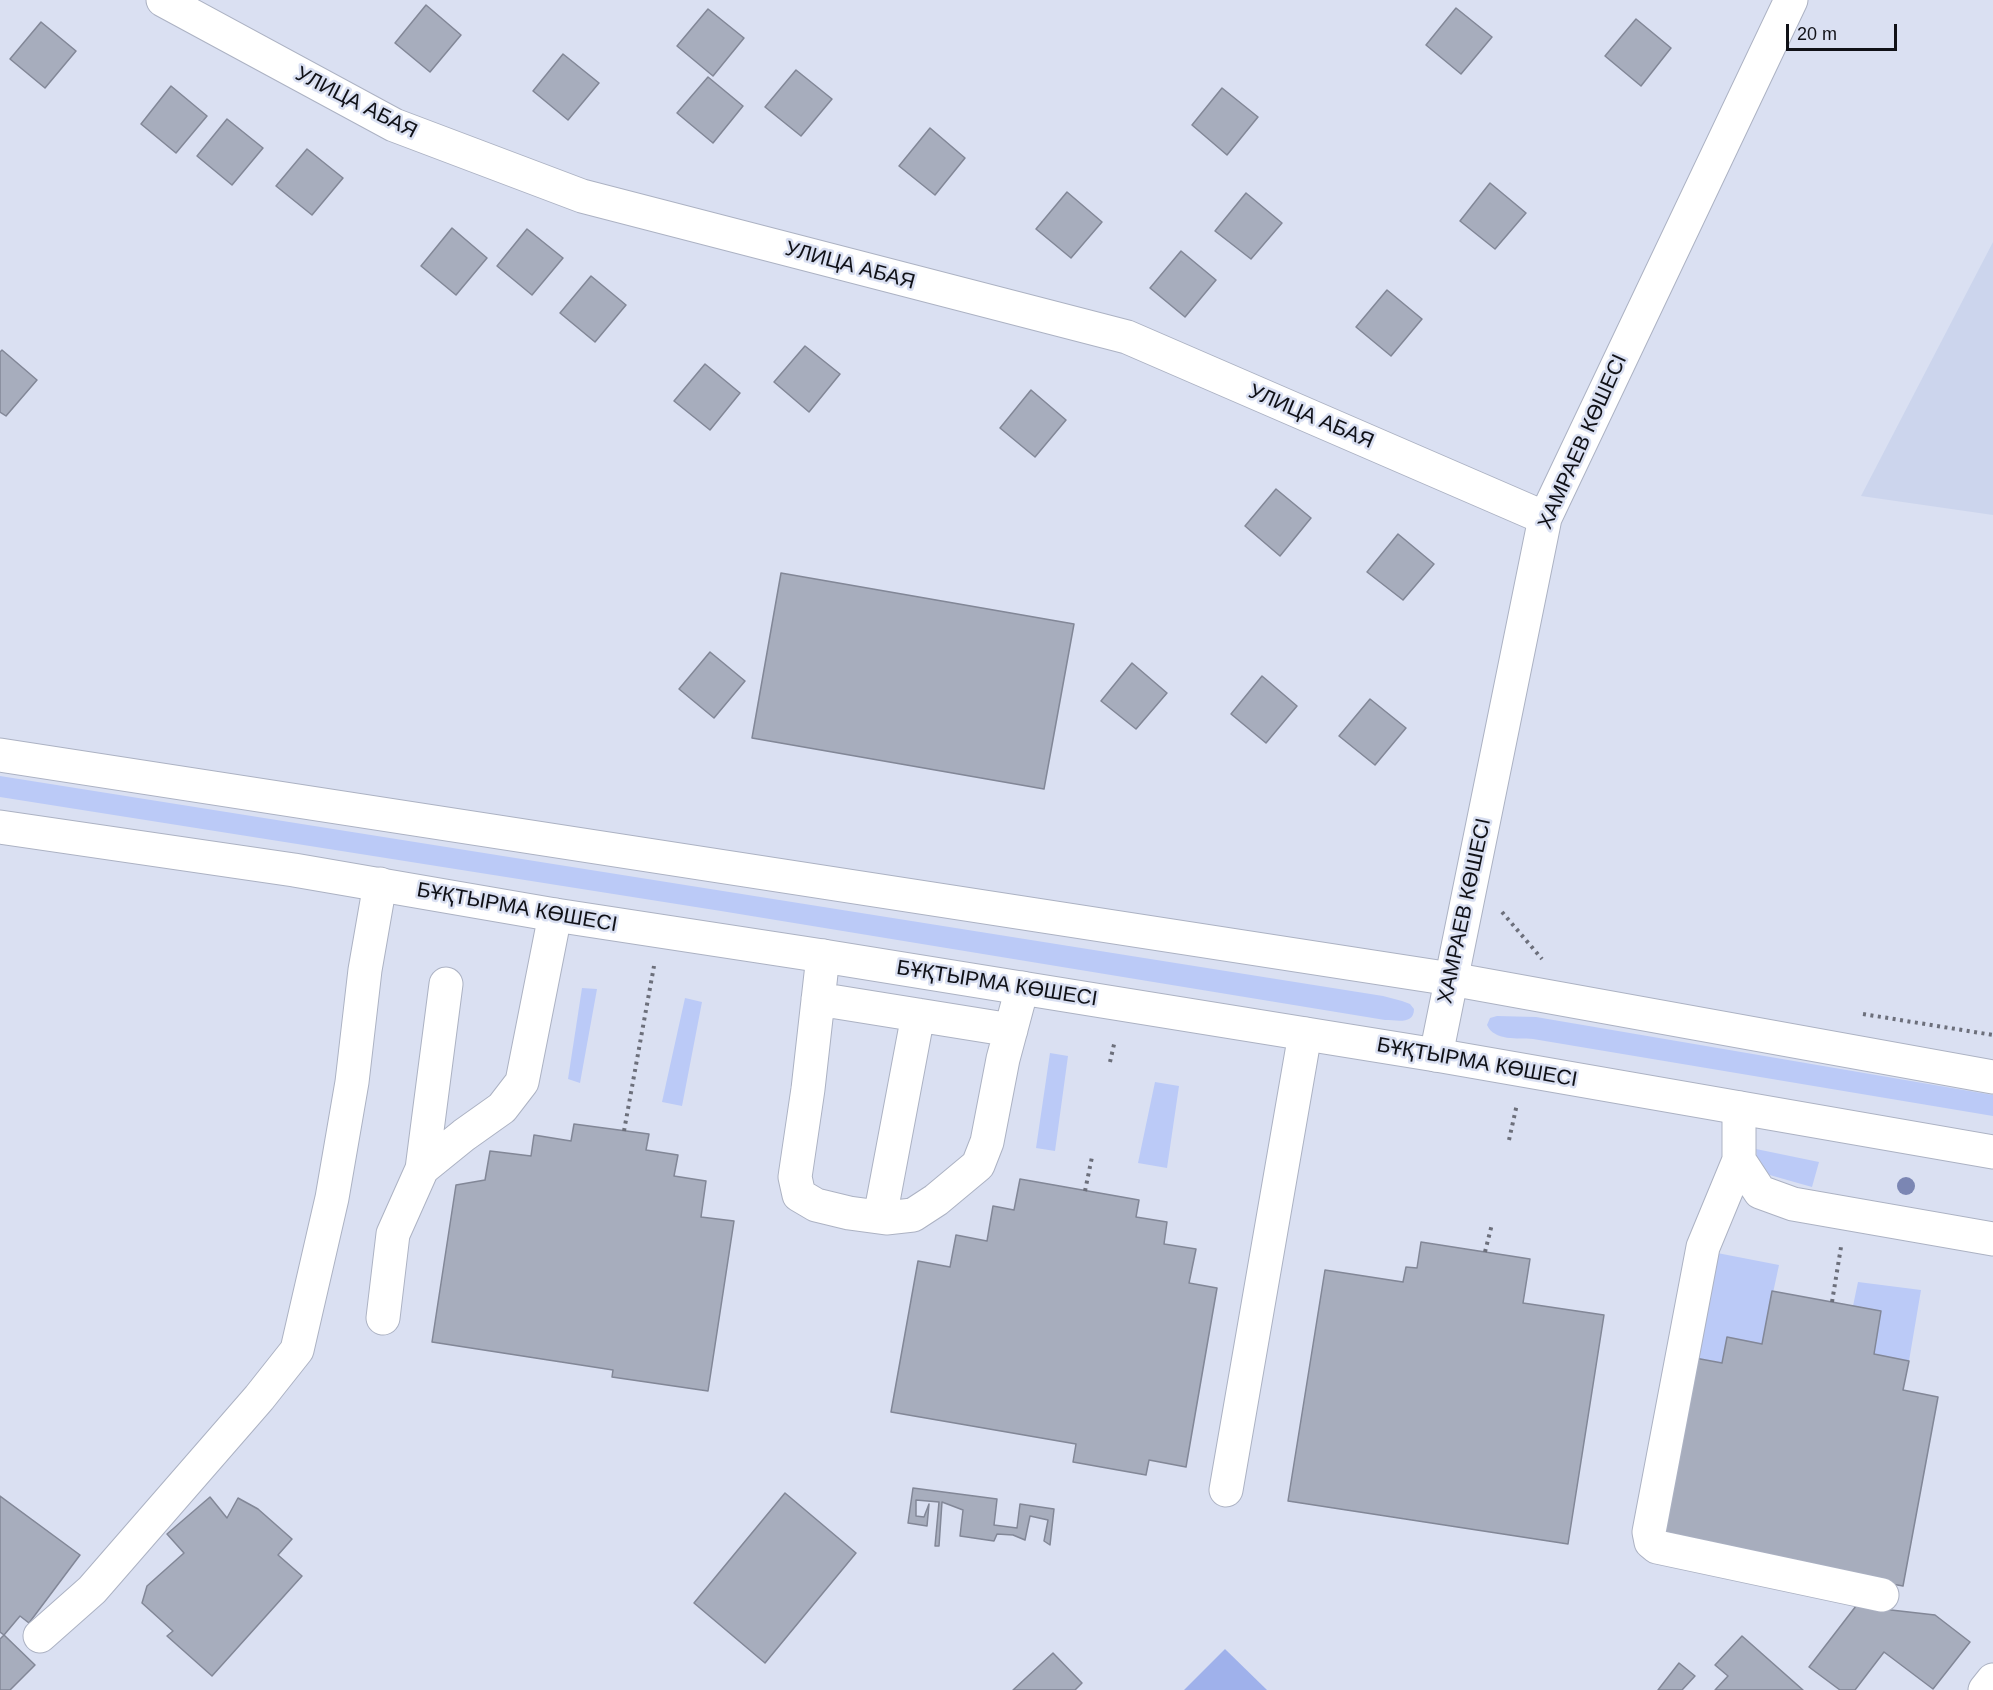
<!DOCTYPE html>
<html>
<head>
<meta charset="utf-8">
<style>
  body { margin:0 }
  #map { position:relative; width:1993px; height:1690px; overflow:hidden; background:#dae0f2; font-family:Helvetica,sans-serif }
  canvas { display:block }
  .scale { position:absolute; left:1786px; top:24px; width:111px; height:27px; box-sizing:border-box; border:3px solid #101117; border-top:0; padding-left:8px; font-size:18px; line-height:21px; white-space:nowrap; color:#101117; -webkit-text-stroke:4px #dae0f2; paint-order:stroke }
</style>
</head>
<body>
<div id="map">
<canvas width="1993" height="1690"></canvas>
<div class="scale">20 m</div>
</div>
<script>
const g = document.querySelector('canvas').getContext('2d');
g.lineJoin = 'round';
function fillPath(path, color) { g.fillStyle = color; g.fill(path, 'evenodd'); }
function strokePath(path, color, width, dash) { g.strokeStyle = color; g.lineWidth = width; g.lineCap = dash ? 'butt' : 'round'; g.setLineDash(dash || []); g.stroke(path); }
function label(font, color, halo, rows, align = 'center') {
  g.font = font + ' Helvetica,sans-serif'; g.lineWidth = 5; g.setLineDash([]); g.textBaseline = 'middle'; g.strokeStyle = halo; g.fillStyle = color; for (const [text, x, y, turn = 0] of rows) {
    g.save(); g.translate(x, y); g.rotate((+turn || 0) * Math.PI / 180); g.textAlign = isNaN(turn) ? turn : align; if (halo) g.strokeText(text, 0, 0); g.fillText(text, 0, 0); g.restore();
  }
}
fillPath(new Path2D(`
  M 1993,242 L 1993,515 L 1861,496 Z`), '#ccd5ed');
fillPath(new Path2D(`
  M 0,776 L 1383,996 L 1402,1001 L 1410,1004 L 1414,1009 C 1414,1025 1397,1020 1385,1020 L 721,911 L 0,797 Z
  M 582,988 L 597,989 L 580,1083 L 568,1079 Z
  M 685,998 L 702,1002 L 682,1106 L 662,1102 Z
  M 1497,1016 L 1536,1017 L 1993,1095 L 1993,1116 L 1533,1039 C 1518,1038 1494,1041 1487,1025 L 1490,1018 Z
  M 1050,1053 L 1068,1056 L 1055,1151 L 1036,1148 Z
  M 1155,1082 L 1179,1086 L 1167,1168 L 1138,1163 Z
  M 1756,1149 L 1819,1162 L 1812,1187 L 1759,1172 Z
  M 1707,1251 L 1779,1265 L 1762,1344 L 1727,1337 L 1722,1363 L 1695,1358 Z
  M 1858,1282 L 1921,1290 L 1909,1361 L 1874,1354 L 1881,1311 L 1853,1306 Z`), '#bbcaf7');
fillPath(new Path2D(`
  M 1225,1649 L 1267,1690 L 1184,1690 Z`), '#9fb1eb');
const building = new Path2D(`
  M 426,5 L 461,35 L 430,72 L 395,43 Z
  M 1456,8 L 1492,37 L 1461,74 L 1426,45 Z
  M 708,9 L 744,38 L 713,76 L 677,46 Z
  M 1636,19 L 1671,48 L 1641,86 L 1605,56 Z
  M 41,22 L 76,51 L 45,88 L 10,59 Z
  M 563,54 L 599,83 L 568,120 L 533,91 Z
  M 796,70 L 832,99 L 801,136 L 765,107 Z
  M 708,77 L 743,106 L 713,143 L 677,113 Z
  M 171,86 L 207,116 L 176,153 L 141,124 Z
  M 1222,88 L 1258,117 L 1227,155 L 1192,125 Z
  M 227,119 L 263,148 L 232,185 L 197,156 Z
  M 930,128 L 965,158 L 935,195 L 899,166 Z
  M 307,149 L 343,178 L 312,215 L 276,186 Z
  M 1490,183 L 1526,213 L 1495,249 L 1460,221 Z
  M 1067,192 L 1102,222 L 1071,258 L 1036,229 Z
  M 1246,193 L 1282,223 L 1251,259 L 1215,231 Z
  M 452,228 L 487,258 L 456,295 L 421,266 Z
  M 527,229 L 563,258 L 532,295 L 497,266 Z
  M 1181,251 L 1216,280 L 1185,317 L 1150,288 Z
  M 591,276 L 626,305 L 595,342 L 560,313 Z
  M 1387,290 L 1422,319 L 1391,356 L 1356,327 Z
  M 805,346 L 840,374 L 809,412 L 774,382 Z
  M 2,350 L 37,380 L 6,416 L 0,412 L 0,352 Z
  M 705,364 L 740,393 L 710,430 L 674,401 Z
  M 1031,390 L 1066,420 L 1035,457 L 1000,428 Z
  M 1276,489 L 1311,518 L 1280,556 L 1245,526 Z
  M 1398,534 L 1434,564 L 1403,600 L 1367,572 Z
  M 781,573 L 1074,624 L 1044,789 L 752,738 Z
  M 710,652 L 745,681 L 714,718 L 679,689 Z
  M 1132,663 L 1167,693 L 1136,729 L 1101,701 Z
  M 1262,676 L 1297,706 L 1266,743 L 1231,714 Z
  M 1370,699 L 1406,728 L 1375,765 L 1339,736 Z
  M 574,1124 L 649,1134 L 646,1150 L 678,1155 L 674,1176 L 706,1181 L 701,1217 L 734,1221 L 708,1391 L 612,1377 L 613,1370 L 432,1342 L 456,1185 L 485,1180 L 490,1151 L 531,1156 L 534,1135 L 571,1141 Z
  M 1020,1179 L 1139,1200 L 1136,1217 L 1167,1222 L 1164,1244 L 1196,1249 L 1189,1283 L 1217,1288 L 1186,1467 L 1149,1460 L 1146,1475 L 1073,1462 L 1076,1444 L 891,1412 L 918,1261 L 950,1267 L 956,1235 L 987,1241 L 993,1206 L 1014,1210 Z
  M 1421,1242 L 1530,1259 L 1523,1303 L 1604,1315 L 1568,1544 L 1288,1501 L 1325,1270 L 1403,1282 L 1406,1267 L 1417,1268 Z
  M 1772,1291 L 1881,1311 L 1874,1354 L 1909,1361 L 1903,1390 L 1938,1397 L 1903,1586 L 1660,1542 L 1695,1358 L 1722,1363 L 1727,1337 L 1762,1344 Z
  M 913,1488 L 997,1499 L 994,1525 L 1017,1528 L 1020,1504 L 1054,1509 L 1050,1545 L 1044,1541 L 1048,1520 L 1030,1516 L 1025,1540 L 1013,1535 L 997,1534 L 994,1541 L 960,1536 L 963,1510 L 942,1502 L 939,1546 L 935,1546 L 939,1502 L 916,1500 L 916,1516 L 924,1517 L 929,1504 L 927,1526 L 908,1523 Z
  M 785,1493 L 856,1553 L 765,1663 L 694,1603 Z
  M 0,1496 L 80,1555 L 29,1623 L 20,1616 L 4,1635 L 0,1632 Z
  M 210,1497 L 227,1518 L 238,1498 L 258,1509 L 292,1539 L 278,1555 L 302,1576 L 212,1676 L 167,1636 L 173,1631 L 142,1603 L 147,1586 L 184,1553 L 167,1534 Z
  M 1856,1606 L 1935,1615 L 1970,1642 L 1933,1689 L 1884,1652 L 1855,1690 L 1840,1690 L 1809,1667 Z
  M 4,1635 L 35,1665 L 10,1690 L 0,1690 L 0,1639 Z
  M 1742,1636 L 1803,1690 L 1715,1690 L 1728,1676 L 1715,1665 Z
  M 1053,1653 L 1082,1683 L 1075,1690 L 1013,1690 Z
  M 1679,1663 L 1695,1676 L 1682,1690 L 1658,1690 Z`);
fillPath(building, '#a7adbd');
strokePath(building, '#828797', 1.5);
const minor = new Path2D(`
  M 163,0 L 394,125 L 582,196 L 1127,337 L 1545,518
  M 823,956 L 808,1089 L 795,1177 L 799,1195 L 816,1205 L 849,1213 L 886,1218 L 913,1215 L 936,1200 L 978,1165 L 987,1142 L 1003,1059 L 1022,988
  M 818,999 L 1011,1030
  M 1436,1055 L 1545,518 L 1791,0
  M 1739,1108 L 1739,1160 L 1760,1192 L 1793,1204 L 1993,1239
  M 1739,1160 L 1703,1247 L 1649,1532 L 1651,1542 L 1657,1547 L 1882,1595
  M 422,1169 L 446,984
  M 880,1217 L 918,1015
  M 383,1318 L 393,1234 L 422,1169 L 464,1135 L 502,1108 L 522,1082 L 555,915
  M 1226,1490 L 1305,1034
  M 40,1636 L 92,1590 L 259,1398 L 297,1350 L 332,1198 L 352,1082 L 365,970 L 380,884
  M 1985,1690 L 1993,1680`);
const major = new Path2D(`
  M 0,755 L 1451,979 L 1993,1077
  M 0,827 L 294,870 L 555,915 L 823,956 L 1436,1055 L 1993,1152`);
strokePath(minor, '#acb2c3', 35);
strokePath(major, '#acb2c3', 35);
strokePath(new Path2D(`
  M 1502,912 L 1542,959
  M 1863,1014 L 1993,1035
  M 1110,1062 L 1115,1040
  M 624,1131 L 654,966
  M 1509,1140 L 1517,1104
  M 1085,1191 L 1092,1157
  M 1485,1252 L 1492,1224
  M 1832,1302 L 1841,1247`), '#6c6f7b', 4, [3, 4.5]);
strokePath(minor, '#fff', 33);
strokePath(major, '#fff', 33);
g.fillStyle = '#7b86b3';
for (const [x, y] of [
  [1906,1186]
]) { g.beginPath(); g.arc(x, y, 9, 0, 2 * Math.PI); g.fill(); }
label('21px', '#101117', '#dae0f2', [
  ["УЛИЦА АБАЯ",356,103,27],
  ["УЛИЦА АБАЯ",850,266,15],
  ["УЛИЦА АБАЯ",1311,417,23],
  ["ХАМРАЕВ КӨШЕСІ",1583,442,-66],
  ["БҰҚТЫРМА КӨШЕСІ",517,908,10],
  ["ХАМРАЕВ КӨШЕСІ",1465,911,-78],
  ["БҰҚТЫРМА КӨШЕСІ",997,984,9],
  ["БҰҚТЫРМА КӨШЕСІ",1477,1063,10]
]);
</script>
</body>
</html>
